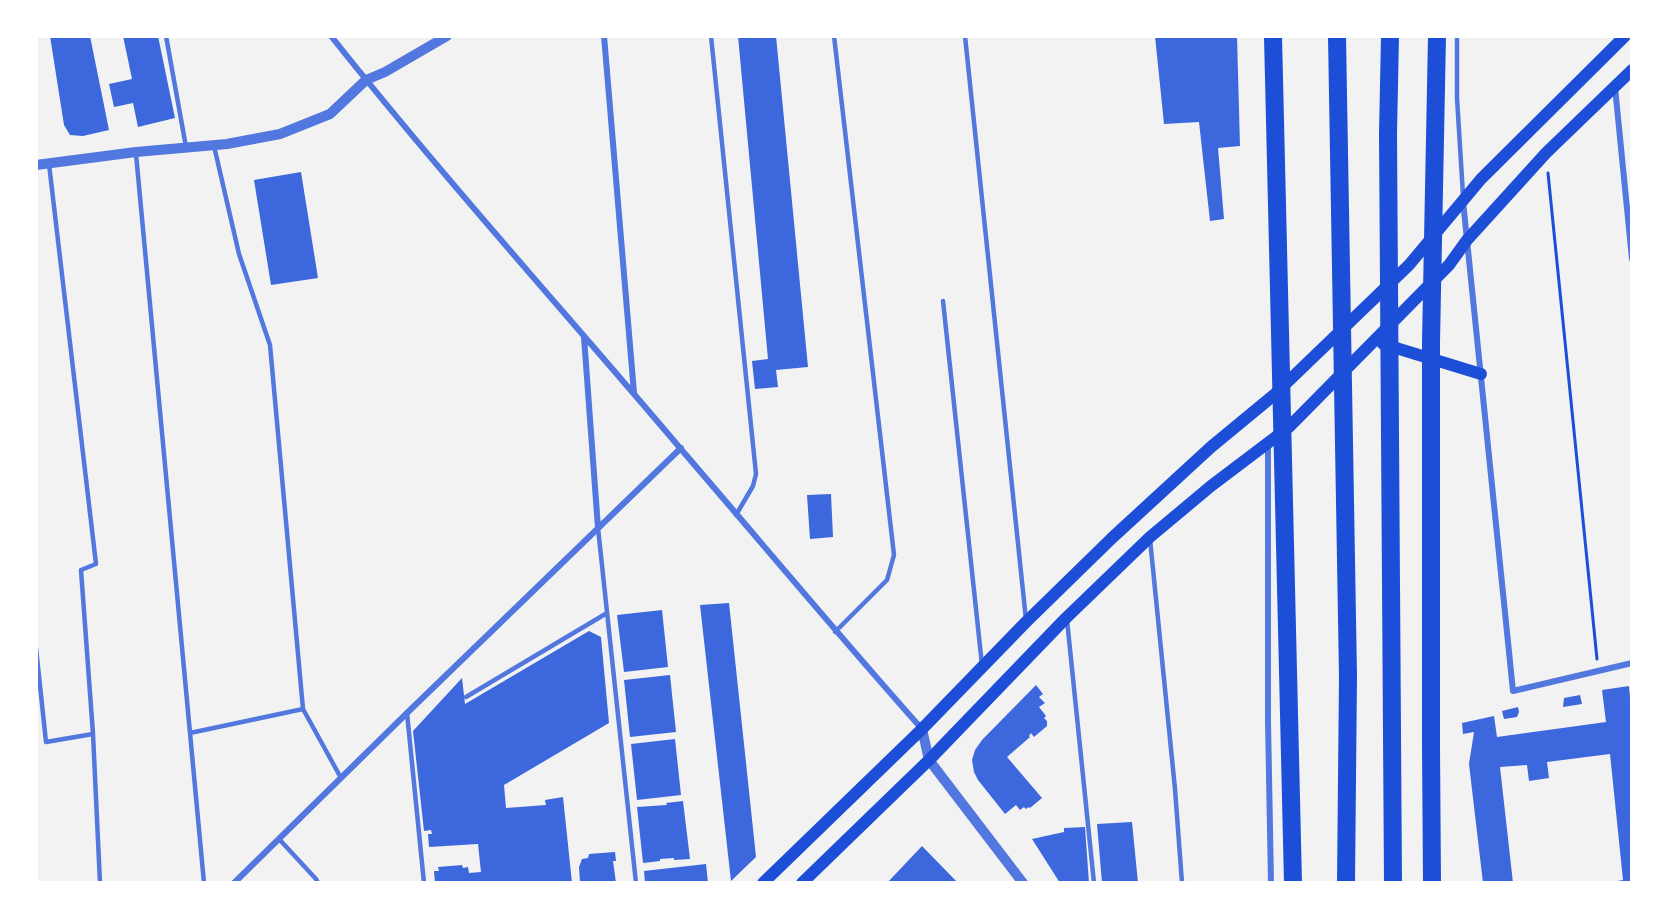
<!DOCTYPE html>
<html>
<head>
<meta charset="utf-8">
<style>
  body { margin:0 }
  #map { position:relative; width:1668px; height:919px; overflow:hidden; background:#f2f2f2; font-family:Raleway,sans-serif }
  canvas { display:block }
  .frame { position:absolute; inset:0; border:38px solid #fff; pointer-events:none }
</style>
</head>
<body>
<div id="map">
<canvas width="1668" height="919"></canvas>
<div class="frame"></div>
</div>
<script>
const g = document.querySelector('canvas').getContext('2d');
g.lineJoin = 'round';
function fillPath(path, color) { g.fillStyle = color; g.fill(path, 'evenodd'); }
function strokePath(path, color, width, dash) { g.strokeStyle = color; g.lineWidth = width; g.lineCap = dash ? 'butt' : 'round'; g.setLineDash(dash || []); g.stroke(path); }
fillPath(new Path2D(`
  M 50,36 L 90,36 L 109,130 L 83,136 L 70,135 L 64,125 Z
  M 123,36 L 158,36 L 175,118 L 138,127 L 133,103 L 114,107 L 109,84 L 132,79 Z
  M 738,36 L 776,36 L 808,367 L 776,370 L 778,387 L 755,389 L 752,361 L 768,359 Z
  M 1155,36 L 1237,36 L 1240,146 L 1218,148 L 1224,219 L 1210,221 L 1199,122 L 1164,124 Z
  M 301,172 L 318,278 L 271,285 L 254,180 Z
  M 831,494 L 833,537 L 810,539 L 807,495 Z
  M 729,603 L 756,857 L 731,881 L 700,605 Z
  M 662,610 L 668,667 L 624,672 L 617,615 Z
  M 589,631 L 601,637 L 609,723 L 504,785 L 506,808 L 546,805 L 545,800 L 563,797 L 572,883 L 435,883 L 434,871 L 439,871 L 438,867 L 462,865 L 463,868 L 468,867 L 469,873 L 481,872 L 478,844 L 429,847 L 428,834 L 432,834 L 431,830 L 424,831 L 413,731 L 462,678 L 465,704 Z
  M 670,675 L 676,732 L 630,737 L 624,680 Z
  M 1036,685 L 1043,694 L 1039,697 L 1045,703 L 1039,707 L 1046,716 L 1044,718 L 1047,721 L 1047,726 L 1034,737 L 1031,733 L 1029,736 L 1030,737 L 1007,757 L 1042,798 L 1030,808 L 1029,807 L 1026,809 L 1024,807 L 1020,810 L 1016,805 L 1005,814 L 978,780 L 974,772 L 972,760 L 975,750 L 982,740 Z
  M 1629,686 L 1632,721 L 1632,883 L 1611,883 L 1611,882 L 1623,880 L 1610,754 L 1547,762 L 1549,778 L 1529,781 L 1527,765 L 1500,767 L 1513,883 L 1483,883 L 1469,764 L 1474,732 L 1463,734 L 1462,723 L 1494,716 L 1497,737 L 1606,722 L 1602,690 Z
  M 1580,695 L 1582,704 L 1563,707 L 1564,698 Z
  M 1518,707 L 1519,712 L 1517,717 L 1504,719 L 1502,711 Z
  M 675,739 L 681,795 L 637,800 L 631,744 Z
  M 683,801 L 690,859 L 674,860 L 674,858 L 660,859 L 660,861 L 643,863 L 637,807 L 667,805 L 666,803 Z
  M 1132,822 L 1138,883 L 1102,883 L 1097,824 Z
  M 1085,827 L 1089,883 L 1060,883 L 1032,839 L 1064,832 L 1064,828 Z
  M 922,846 L 958,883 L 887,883 Z
  M 615,852 L 616,861 L 613,861 L 616,883 L 580,883 L 579,867 L 582,859 L 588,858 L 589,854 Z
  M 706,864 L 708,883 L 645,883 L 644,871 Z`), '#3d67dc');
strokePath(new Path2D(`
  M 1548,173 L 1597,659`), '#1d4ed8', 3);
strokePath(new Path2D(`
  M 166,36 L 186,147
  M 711,36 L 756,474 L 753,486 L 736,515
  M 834,36 L 894,555 L 887,580 L 835,632
  M 965,36 L 1026,620
  M 1457,36 L 1457,98 L 1463,195
  M 214,146 L 239,254 L 270,345 L 303,709 L 341,778
  M 136,154 L 204,883
  M 49,164 L 96,564 L 81,570 L 93,734 L 100,883
  M 943,301 L 982,665
  M 598,528 L 636,883
  M 1150,539 L 1175,789 L 1182,883
  M 1067,620 L 1094,883
  M 36,648 L 46,742 L 93,734
  M 466,697 L 607,613
  M 407,713 L 424,883
  M 190,733 L 303,709
  M 279,839 L 316,879 L 318,883`), '#5277de', 4.5);
strokePath(new Path2D(`
  M 331,36 C 443,177 564,311 680,448 C 761,542 840,637 922,729
  M 604,36 L 634,393
  M 1615,87 L 1632,259
  M 1463,201 L 1513,691 L 1632,663
  M 584,337 L 598,528
  M 1268,444 L 1268,721 L 1271,883
  M 234,883 L 407,713 L 681,448`), '#5277de', 6);
strokePath(new Path2D(`
  M 36,165 L 136,152 L 227,144 L 280,134 L 330,114 L 366,80 L 385,72 L 447,36
  M 922,729 L 929,760 L 1023,883`), '#5277de', 10);
strokePath(new Path2D(`
  M 1383,344 L 1481,374
  M 763,883 L 922,729 L 1026,622 L 1112,538 L 1211,447 L 1274,395 L 1409,265 L 1481,179 L 1625,36
  M 802,883 L 929,760 L 1066,618 L 1150,537 L 1211,486 L 1289,427 L 1449,265 L 1467,240 L 1546,153 L 1632,70`), '#1d4ed8', 12);
strokePath(new Path2D(`
  M 1273,36 L 1293,883
  M 1337,36 L 1348,676 L 1346,883
  M 1390,36 L 1388,134 L 1393,883
  M 1432,883 L 1431,747 L 1431,342 L 1437,36`), '#1d4ed8', 18);
</script>
</body>
</html>
